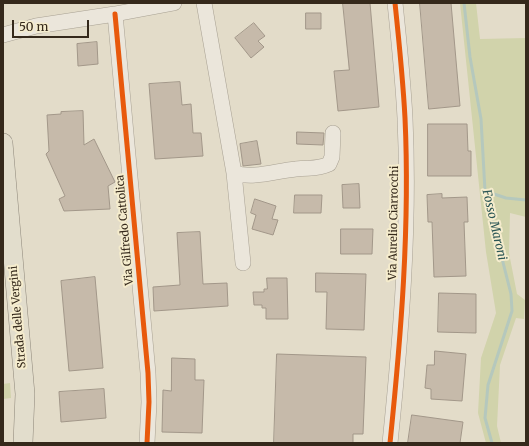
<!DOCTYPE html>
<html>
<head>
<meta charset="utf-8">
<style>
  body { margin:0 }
  #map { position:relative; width:529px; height:446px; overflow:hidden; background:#e3dcc9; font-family:Merriweather,serif }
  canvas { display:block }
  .frame { position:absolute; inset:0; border:4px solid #35291b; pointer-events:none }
  .scale { position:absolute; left:12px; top:20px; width:77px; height:18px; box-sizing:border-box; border:2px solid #35291b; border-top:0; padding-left:5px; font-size:12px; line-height:14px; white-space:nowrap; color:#35291b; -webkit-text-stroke:3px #f5eccd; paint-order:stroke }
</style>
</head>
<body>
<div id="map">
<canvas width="529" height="446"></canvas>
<div class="frame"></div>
<div class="scale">50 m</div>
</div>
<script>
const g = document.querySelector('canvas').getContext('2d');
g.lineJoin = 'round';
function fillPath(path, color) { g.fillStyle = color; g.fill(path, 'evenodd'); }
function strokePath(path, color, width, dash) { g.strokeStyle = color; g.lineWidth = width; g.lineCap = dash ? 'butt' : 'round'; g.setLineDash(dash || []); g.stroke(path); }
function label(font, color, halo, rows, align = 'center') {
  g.font = font + ' Merriweather,serif'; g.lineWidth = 4; g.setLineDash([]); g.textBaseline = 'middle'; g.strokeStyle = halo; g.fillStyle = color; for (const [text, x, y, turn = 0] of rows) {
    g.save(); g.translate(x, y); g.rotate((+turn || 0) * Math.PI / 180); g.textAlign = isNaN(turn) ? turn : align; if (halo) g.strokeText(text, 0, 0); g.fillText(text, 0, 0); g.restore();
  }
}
fillPath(new Path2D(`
  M 460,3 L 476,3 L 480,39 L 526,38 L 526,217 L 510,213 L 509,253 L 517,294 L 525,300 L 524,319 L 516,318 L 500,365 L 497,426 L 501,443 L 486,443 L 478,413 L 481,358 L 496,313 L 486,252 Z
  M 10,383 L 11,398 L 3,399 L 3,384 Z`), '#d1d3ab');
strokePath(new Path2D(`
  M 464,3 L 470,57 L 481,119 L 485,191 L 511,294 L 512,311 L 488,385 L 485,418 L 492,443
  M 485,191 L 506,198 L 526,200`), '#b5c8bd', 3);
const building = new Path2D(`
  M 343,3 L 370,3 L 379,107 L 338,111 L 334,71 L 349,70 Z
  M 420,3 L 451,3 L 460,106 L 429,109 Z
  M 306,13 L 321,13 L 321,29 L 306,29 Z
  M 254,23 L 265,36 L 258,41 L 264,47 L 251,58 L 235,38 Z
  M 97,42 L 98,64 L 78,66 L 77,44 Z
  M 180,82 L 182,105 L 191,104 L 193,133 L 201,133 L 203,156 L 155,159 L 149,84 Z
  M 83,111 L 84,145 L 94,139 L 115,182 L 108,186 L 110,209 L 64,211 L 59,199 L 65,196 L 46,154 L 49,151 L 47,115 L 61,114 L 61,112 Z
  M 428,124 L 467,124 L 468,151 L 471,151 L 471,176 L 428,176 Z
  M 297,132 L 324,133 L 323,145 L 297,144 Z
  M 257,141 L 261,164 L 243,166 L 240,144 Z
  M 359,184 L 360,208 L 343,208 L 342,185 Z
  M 442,194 L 442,198 L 467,197 L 468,222 L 464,222 L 466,276 L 434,277 L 432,222 L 428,222 L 427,195 Z
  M 295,195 L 322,195 L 321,213 L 294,213 Z
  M 255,199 L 276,206 L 272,219 L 278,220 L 273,235 L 252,229 L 256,215 L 251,213 Z
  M 341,229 L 373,229 L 372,254 L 341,254 Z
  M 200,232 L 203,284 L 227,283 L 228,306 L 154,311 L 153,287 L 180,285 L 177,233 Z
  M 316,273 L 366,274 L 364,330 L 326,329 L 327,292 L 316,292 Z
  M 95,277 L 103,368 L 69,371 L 61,281 Z
  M 267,278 L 287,278 L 288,319 L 266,319 L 266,308 L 262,308 L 262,305 L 254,305 L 253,292 L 264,292 L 264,289 L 267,289 Z
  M 439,293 L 476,294 L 476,333 L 438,332 Z
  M 435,351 L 466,354 L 462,401 L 431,399 L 431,389 L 425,388 L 427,365 L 434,365 Z
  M 277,354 L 366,357 L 363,434 L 353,434 L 353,443 L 274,443 Z
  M 172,358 L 195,359 L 195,380 L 204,380 L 202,433 L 162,432 L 163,390 L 171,391 Z
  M 104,389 L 106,418 L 61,422 L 59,392 Z
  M 412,415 L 463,422 L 460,443 L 408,443 Z`);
fillPath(building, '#c6baaa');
strokePath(building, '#a29789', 1);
const minor = new Path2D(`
  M 204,3 L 234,173 L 243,263
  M 115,14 L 148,373 L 149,402 L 147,443
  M 3,35 L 36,26 L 115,14 L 174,3
  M 234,173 C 254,179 275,171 296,169 C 309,167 316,170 329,164 L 332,157 L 333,133
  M 390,443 C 401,336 410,226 405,118 C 403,80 399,41 395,3`);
const major = new Path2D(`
  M 3,143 L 25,394 L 23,443`);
strokePath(minor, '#a8a193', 16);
strokePath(major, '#8d8679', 20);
strokePath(minor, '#ebe6db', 15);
strokePath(major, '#e2ddcc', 19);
strokePath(new Path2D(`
  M 115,14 L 148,373 L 149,402 L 147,443
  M 390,443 C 401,336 410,226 405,118 C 403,80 399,41 395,3`), '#e8590c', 5);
label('11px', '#35291b', '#f5eccd', [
  ["Via Aurelio Ciarrocchi",394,223,-89],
  ["Via Gilfredo Cattolica",125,230,-95],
  ["Strada delle Vergini",18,317,-95]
]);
label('italic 12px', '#2a5554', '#f5eccd', [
  ["Fosso Maroni",494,225,77]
]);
</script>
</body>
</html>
